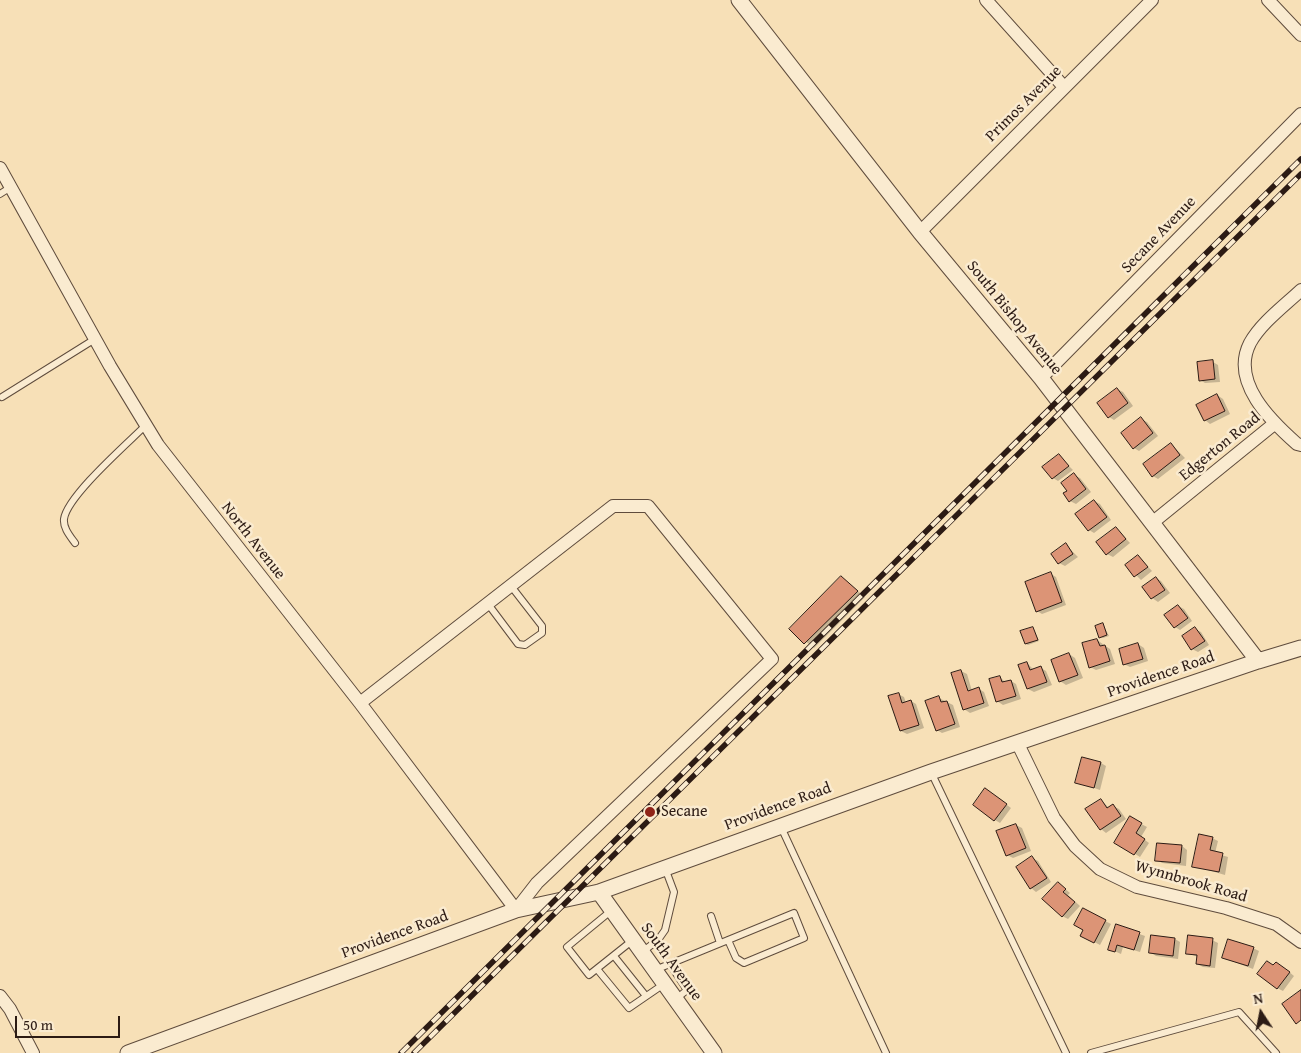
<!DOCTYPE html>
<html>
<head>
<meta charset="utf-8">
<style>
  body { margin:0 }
  #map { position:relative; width:1301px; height:1053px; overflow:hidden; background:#f7e0b7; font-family:"Gentium Book Plus",serif }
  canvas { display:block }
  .north { position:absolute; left:1236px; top:988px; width:50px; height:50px; -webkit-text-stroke:4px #faebd0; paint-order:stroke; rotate:349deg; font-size:14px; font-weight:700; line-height:20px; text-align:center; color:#2c1b14 }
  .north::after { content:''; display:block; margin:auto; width:18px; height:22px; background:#2c1b14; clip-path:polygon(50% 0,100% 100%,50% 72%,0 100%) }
  .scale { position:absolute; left:15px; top:1016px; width:105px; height:22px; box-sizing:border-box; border:2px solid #2c1b14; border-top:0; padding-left:6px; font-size:15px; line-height:18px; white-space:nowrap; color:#2c1b14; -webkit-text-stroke:4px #faebd0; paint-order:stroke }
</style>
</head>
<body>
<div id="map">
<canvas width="1301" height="1053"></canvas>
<div class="north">N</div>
<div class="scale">50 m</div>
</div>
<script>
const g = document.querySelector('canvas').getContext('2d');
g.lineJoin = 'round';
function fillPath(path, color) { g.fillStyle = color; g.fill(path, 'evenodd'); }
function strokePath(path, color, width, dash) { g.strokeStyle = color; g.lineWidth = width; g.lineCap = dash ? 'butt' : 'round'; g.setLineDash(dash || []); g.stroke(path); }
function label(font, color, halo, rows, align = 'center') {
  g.font = font + ' "Gentium Book Plus",serif'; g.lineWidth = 5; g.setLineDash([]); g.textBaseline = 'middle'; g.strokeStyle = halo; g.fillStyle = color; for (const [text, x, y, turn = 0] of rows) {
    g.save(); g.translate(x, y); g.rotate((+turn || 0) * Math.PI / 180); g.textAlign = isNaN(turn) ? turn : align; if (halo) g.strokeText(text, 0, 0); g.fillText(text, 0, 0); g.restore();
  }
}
fillPath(new Path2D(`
  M 1213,362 L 1218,365 L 1220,382 L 1205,383 L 1200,380 Z
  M 1117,389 L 1123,392 L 1133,406 L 1114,420 L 1109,417 Z
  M 1217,395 L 1223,399 L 1230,414 L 1210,424 L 1205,420 Z
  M 1141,419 L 1147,422 L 1158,436 L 1139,451 L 1134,448 Z
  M 1171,444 L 1185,458 L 1158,479 L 1153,476 Z
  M 1059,456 L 1073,470 L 1058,481 L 1053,478 Z
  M 1074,475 L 1080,478 L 1091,492 L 1076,504 L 1070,501 Z
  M 1094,501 L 1100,504 L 1111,520 L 1094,533 L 1089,530 Z
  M 1116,528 L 1130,543 L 1113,557 L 1107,554 Z
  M 1066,545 L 1078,557 L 1065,566 L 1059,563 Z
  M 1138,556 L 1152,571 L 1141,580 L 1126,565 Z
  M 1051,574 L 1056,577 L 1066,605 L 1042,614 L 1037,611 Z
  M 842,578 L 865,597 L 814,648 L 790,629 Z
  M 1156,578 L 1161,581 L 1170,593 L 1158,602 L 1152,598 L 1144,587 Z
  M 1178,606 L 1184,609 L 1192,621 L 1180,630 L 1175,627 Z
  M 1103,624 L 1109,636 L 1103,638 L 1100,637 Z
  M 1033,628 L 1039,641 L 1028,645 L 1026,644 Z
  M 1195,629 L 1201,632 L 1209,645 L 1198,652 L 1192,649 Z
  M 1097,640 L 1110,649 L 1115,664 L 1096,670 L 1090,667 Z
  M 1138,644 L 1144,648 L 1148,661 L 1130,667 L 1124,664 Z
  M 1069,654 L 1075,658 L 1083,678 L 1066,685 L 1060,681 Z
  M 1027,663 L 1034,670 L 1041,668 L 1046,671 L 1052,685 L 1034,692 L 1028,689 Z
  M 961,671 L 967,674 L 972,691 L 979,689 L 984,692 L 989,706 L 970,713 L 964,709 Z
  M 1000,677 L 1006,683 L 1011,681 L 1016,684 L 1021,699 L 1003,705 L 997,701 Z
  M 898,694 L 904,697 L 906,703 L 911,701 L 916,704 L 924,728 L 907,734 L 901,731 Z
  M 939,698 L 953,705 L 960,727 L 942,733 L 937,730 Z
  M 1101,763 L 1106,766 L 1100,790 L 1077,782 Z
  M 991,793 L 1011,808 L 1000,823 L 995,820 Z
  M 1101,800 L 1109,808 L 1113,806 L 1119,809 L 1126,819 L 1106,833 L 1101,829 Z
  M 1130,818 L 1147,827 L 1141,837 L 1149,843 L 1140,857 L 1116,842 Z
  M 1016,825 L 1022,828 L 1031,851 L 1013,858 L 1007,855 Z
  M 1212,838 L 1218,841 L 1215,853 L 1228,857 L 1225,875 L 1194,866 Z
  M 1182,846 L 1187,850 L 1186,866 L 1162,863 L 1157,860 Z
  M 1032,858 L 1038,861 L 1051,882 L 1036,892 L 1031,888 Z
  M 1058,883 L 1070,893 L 1068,895 L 1080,906 L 1068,919 L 1062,916 Z
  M 1084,910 L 1111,924 L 1100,945 L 1081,935 L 1085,930 Z
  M 1117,926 L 1145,936 L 1140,952 L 1123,947 L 1121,954 L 1110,949 Z
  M 1152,936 L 1175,939 L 1180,942 L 1178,959 L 1156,956 L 1150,952 Z
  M 1212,940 L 1218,943 L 1215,968 L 1203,967 L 1197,964 L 1198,957 L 1187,953 Z
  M 1253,948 L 1259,951 L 1253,969 L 1224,958 Z
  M 1274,966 L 1282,966 L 1294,976 L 1283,991 L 1277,988 Z`), '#0003');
const building = new Path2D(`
  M 1213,360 L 1215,379 L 1199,381 L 1197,362 Z
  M 1117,388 L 1128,403 L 1108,418 L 1097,403 Z
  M 1217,394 L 1225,411 L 1204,421 L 1196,405 Z
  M 1141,417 L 1153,433 L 1133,449 L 1121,433 Z
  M 1171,443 L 1180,455 L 1152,477 L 1143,464 Z
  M 1059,454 L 1069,466 L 1052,479 L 1042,467 Z
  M 1074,473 L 1086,489 L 1069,502 L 1063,493 L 1067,491 L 1061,483 Z
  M 1094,500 L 1107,517 L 1088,531 L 1075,514 Z
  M 1116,527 L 1126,539 L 1106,555 L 1096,542 Z
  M 1066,543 L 1073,554 L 1058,564 L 1051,554 Z
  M 1138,555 L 1148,567 L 1134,577 L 1125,565 Z
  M 1051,572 L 1062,602 L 1036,612 L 1025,582 Z
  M 841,576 L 858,591 L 804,644 L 789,629 Z
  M 1156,577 L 1165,590 L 1151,599 L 1142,587 Z
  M 1178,605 L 1188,618 L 1174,628 L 1164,615 Z
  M 1103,623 L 1107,635 L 1099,638 L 1095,626 Z
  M 1033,627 L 1038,640 L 1025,644 L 1020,631 Z
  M 1195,627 L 1205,641 L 1191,650 L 1182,636 Z
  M 1097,639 L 1100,646 L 1105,645 L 1110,661 L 1089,668 L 1082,643 Z
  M 1138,643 L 1143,659 L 1123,665 L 1119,649 Z
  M 1069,653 L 1078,675 L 1059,682 L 1051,660 Z
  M 1027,662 L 1030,670 L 1041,666 L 1047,682 L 1027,689 L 1018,665 Z
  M 961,670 L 968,691 L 979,687 L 984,703 L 963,710 L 951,673 Z
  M 1000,676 L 1002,682 L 1011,680 L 1016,696 L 996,702 L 989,679 Z
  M 899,693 L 902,703 L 911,700 L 919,725 L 900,731 L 888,696 Z
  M 939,696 L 941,702 L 947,701 L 955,724 L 936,731 L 925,701 Z
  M 1082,757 L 1101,762 L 1094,788 L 1075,783 Z
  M 985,788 L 1007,804 L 994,821 L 973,805 Z
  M 1101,799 L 1107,808 L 1113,804 L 1121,816 L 1100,830 L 1085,809 Z
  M 1130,816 L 1142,823 L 1136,833 L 1145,839 L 1134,855 L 1114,843 Z
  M 1016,824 L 1026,848 L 1006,856 L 996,831 Z
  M 1199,834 L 1213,837 L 1210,850 L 1223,853 L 1219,872 L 1192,867 Z
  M 1157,843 L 1182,845 L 1180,863 L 1155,861 Z
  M 1032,856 L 1047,878 L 1030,889 L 1016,867 Z
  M 1058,882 L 1066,889 L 1063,892 L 1075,902 L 1062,917 L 1042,899 Z
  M 1083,908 L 1106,920 L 1094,943 L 1080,936 L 1083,930 L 1074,925 Z
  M 1116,924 L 1140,932 L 1134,950 L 1117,945 L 1115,952 L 1108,950 Z
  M 1151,935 L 1175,938 L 1173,956 L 1149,953 Z
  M 1188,935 L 1213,938 L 1210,966 L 1196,964 L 1197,955 L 1186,954 Z
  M 1228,939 L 1254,947 L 1248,966 L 1222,958 Z
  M 1267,961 L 1273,965 L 1276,962 L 1290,972 L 1277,989 L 1257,974 Z
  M 1301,990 L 1301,1020 L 1296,1024 L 1282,1004 Z`);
fillPath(building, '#dc9476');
strokePath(building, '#2c1b14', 1);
const service = new Path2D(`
  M 0,194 L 11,187
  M 2,397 L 95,339
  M 75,543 C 70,536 63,528 64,519 C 67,496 128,443 146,425
  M 488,604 L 518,644 L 525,645 L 542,633 L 542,626 L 511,586
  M 931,772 L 1066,1053
  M 781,827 L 886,1053
  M 612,910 L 567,947 L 589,975 L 633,940
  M 711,916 L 720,943
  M 642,952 L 658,940 L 665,930 L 674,892 L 665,868
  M 614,956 L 646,996
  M 670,964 L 687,990 L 676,999
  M 597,969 L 629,1008 L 664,984
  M 655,970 L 794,913 L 804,938 L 744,963 L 736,958 L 728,940
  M 1091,1053 L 1239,1012 L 1276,1053`);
const minor = new Path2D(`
  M 986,0 L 1064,87
  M 1268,0 L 1301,35
  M 0,168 L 110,366 L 158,445 L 360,703 L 516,910 L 537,883 L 772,659 L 648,506 L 613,506 L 360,703
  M 920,232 L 1152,0
  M 1301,290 C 1284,306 1261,323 1250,343 C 1230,382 1271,421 1297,444 L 1301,445
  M 1041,378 L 1301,114
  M 1152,523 L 1274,424
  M 1017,742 L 1054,818 L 1075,846 L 1100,869 L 1137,887 L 1226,908 L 1276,924 L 1301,942
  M 0,996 L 10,1009 L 33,1053`);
const tertiary = new Path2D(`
  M 739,0 L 920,232 L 1041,378 L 1258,661
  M 599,892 L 714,1053
  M 128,1053 L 516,910 L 599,892 L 931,772 L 1258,661 L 1301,648`);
strokePath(service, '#5f4c3d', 8);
strokePath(minor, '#5f4c3d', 14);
strokePath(tertiary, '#5f4c3d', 17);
strokePath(service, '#faebd0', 6);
strokePath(minor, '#faebd0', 12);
strokePath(tertiary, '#faebd0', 15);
const rail = new Path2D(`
  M 401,1053 L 1301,159
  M 414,1053 L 1301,174`);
strokePath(rail, '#2c1b14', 5.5);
strokePath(rail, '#faebd0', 4, [11]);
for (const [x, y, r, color] of [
  [650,812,6,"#8f2418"]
]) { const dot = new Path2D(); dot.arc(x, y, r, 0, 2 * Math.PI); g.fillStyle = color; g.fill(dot); strokePath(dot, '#faebd0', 2); }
label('16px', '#2c1b14', '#faebd0', [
  ["Primos Avenue",1024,104,-45],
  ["Secane Avenue",1159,235,-46],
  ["South Bishop Avenue",1014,318,51],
  ["Edgerton Road",1220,447,-39],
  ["North Avenue",253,541,52],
  ["Providence Road",1161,675,-19],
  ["Providence Road",778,807,-20],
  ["Wynnbrook Road",1191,882,16],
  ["Providence Road",395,935,-20],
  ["South Avenue",671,962,54]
]);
label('16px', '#2c1b14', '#faebd0', [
  ["Secane",661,812]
], 'left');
</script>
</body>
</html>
